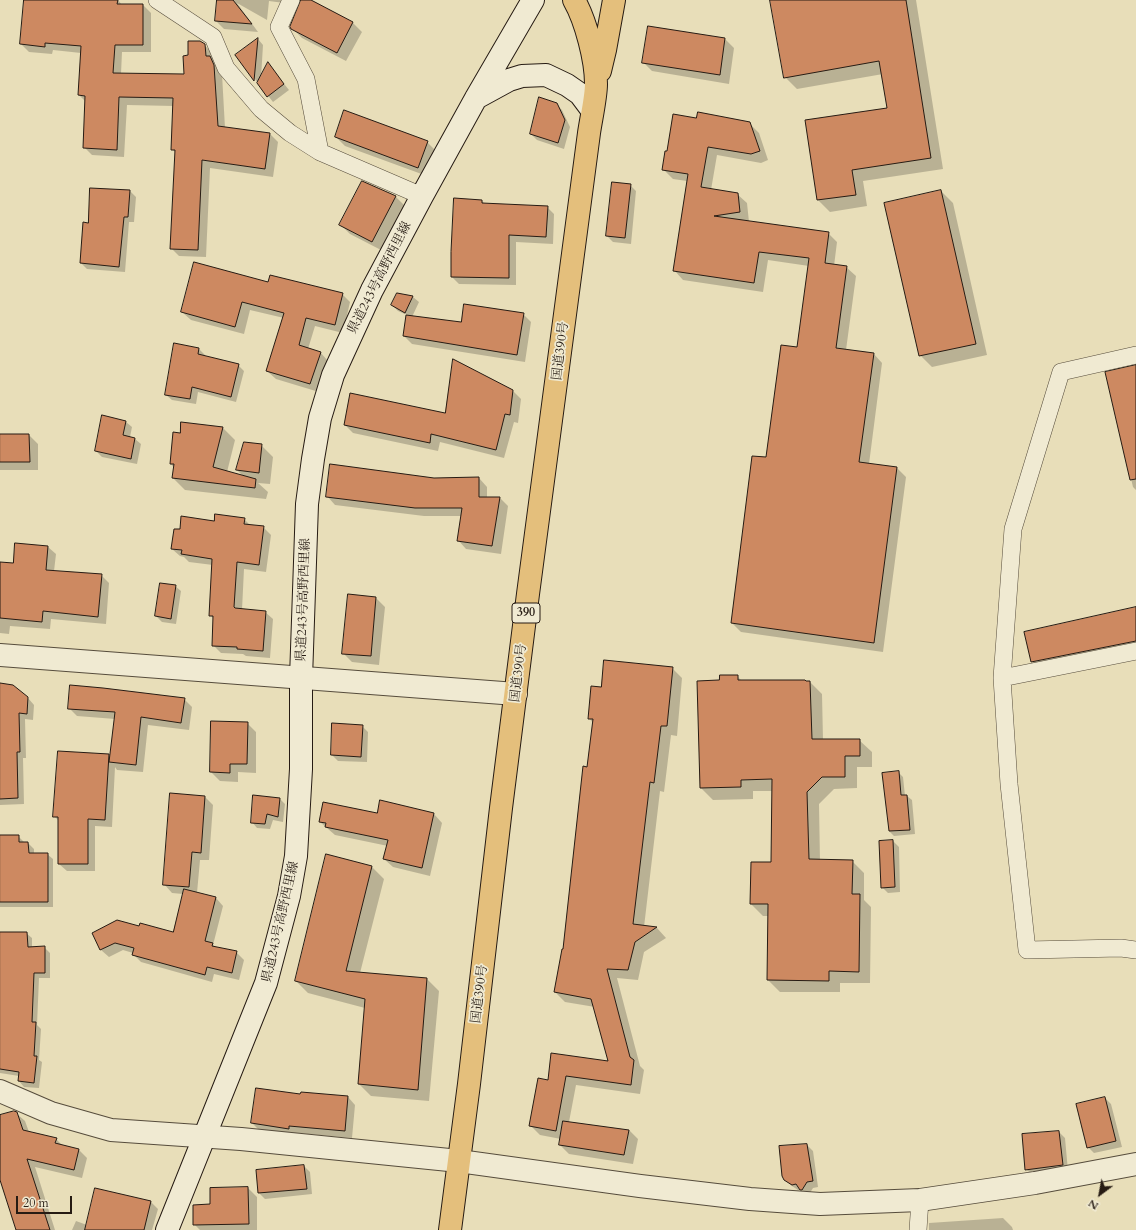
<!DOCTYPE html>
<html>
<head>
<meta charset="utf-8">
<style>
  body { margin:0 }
  #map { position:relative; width:1136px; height:1230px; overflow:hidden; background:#e8deb9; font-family:Cardo,serif }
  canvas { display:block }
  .north { position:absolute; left:1080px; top:1174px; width:40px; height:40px; -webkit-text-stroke:3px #f0ead2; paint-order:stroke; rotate:212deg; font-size:11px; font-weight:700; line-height:16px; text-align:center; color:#261b13 }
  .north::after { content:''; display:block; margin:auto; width:14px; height:18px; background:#261b13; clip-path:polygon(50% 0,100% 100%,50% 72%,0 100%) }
  .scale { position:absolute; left:16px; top:1196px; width:56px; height:18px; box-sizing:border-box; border:2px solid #261b13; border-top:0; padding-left:5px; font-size:12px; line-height:14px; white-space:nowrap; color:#261b13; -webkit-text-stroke:3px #f0ead2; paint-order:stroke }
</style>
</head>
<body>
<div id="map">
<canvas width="1136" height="1230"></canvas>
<div class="north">N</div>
<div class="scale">20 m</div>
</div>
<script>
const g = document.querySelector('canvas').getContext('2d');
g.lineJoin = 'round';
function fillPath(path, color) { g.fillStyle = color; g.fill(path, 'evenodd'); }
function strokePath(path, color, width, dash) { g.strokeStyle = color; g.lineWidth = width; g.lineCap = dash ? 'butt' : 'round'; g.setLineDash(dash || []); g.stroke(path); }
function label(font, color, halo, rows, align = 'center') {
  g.font = font + ' Cardo,"Noto Serif JP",serif'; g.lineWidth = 3.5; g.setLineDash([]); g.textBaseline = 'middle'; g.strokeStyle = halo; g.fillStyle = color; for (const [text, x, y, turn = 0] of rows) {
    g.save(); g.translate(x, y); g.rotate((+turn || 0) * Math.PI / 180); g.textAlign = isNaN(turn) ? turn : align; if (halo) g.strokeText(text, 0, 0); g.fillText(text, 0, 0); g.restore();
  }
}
fillPath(new Path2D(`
  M 25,0 L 118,0 L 122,5 L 143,5 L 151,13 L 151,52 L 122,52 L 121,74 L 185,75 L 189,56 L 204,45 L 213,53 L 213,60 L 218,65 L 222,74 L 225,128 L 270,134 L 278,142 L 273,177 L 210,168 L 206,257 L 179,256 L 171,248 L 176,153 L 172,149 L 174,106 L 127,105 L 124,157 L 92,155 L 84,147 L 86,102 L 79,95 L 81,53 L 53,50 L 52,54 L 29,52 L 21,44 Z
  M 218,0 L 284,0 L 284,3 L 269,1 L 267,20 L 237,3 L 258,32 L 224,29 L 216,21 Z
  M 302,0 L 309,0 L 353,23 L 362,32 L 346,61 L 302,38 L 292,28 Z
  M 771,0 L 916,0 L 943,169 L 863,181 L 867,206 L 830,212 L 818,200 L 806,121 L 888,109 L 883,74 L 797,89 L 785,77 Z
  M 649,28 L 725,39 L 734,48 L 729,84 L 652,71 L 643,62 Z
  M 258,39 L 263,45 L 261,78 L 273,70 L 289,90 L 273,102 L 236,55 Z
  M 556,104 L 562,110 L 570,127 L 564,149 L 537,140 L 531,134 Z
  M 696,119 L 749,123 L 759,133 L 768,160 L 761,163 L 717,155 L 711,190 L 737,194 L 747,203 L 749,222 L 828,233 L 837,242 L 834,266 L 846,267 L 856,276 L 846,350 L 873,353 L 882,363 L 869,464 L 897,468 L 906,477 L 883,652 L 741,632 L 732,623 L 767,459 L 798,348 L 809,266 L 768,260 L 763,292 L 683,280 L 674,270 L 687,181 L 673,179 L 663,169 Z
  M 336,137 L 427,142 L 436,151 L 427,176 L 345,146 Z
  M 363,182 L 396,197 L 405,206 L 381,250 L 350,234 L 341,225 Z
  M 630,185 L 636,191 L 631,244 L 613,242 L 607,236 Z
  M 91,189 L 130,191 L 136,197 L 134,222 L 129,222 L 125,272 L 87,269 L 81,263 L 89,224 Z
  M 941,191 L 953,203 L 987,355 L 932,367 L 920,355 Z
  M 482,201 L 485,204 L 547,207 L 554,214 L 553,244 L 516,242 L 516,285 L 459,284 L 452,277 Z
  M 269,283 L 342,294 L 350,302 L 343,333 L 315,326 L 308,349 L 320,352 L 328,361 L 319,392 L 276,379 L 267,371 L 284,318 L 250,310 L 244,334 L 191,320 L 182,312 Z
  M 397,294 L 413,297 L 419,302 L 412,317 L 461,323 L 523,314 L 531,322 L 525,362 L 412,344 L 404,336 L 407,315 L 398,311 L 392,305 Z
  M 199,349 L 205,355 L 204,357 L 238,365 L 244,371 L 236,402 L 198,392 L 196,404 L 172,400 L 166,395 Z
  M 1136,366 L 1136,490 L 1133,487 L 1106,373 Z
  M 513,391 L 521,399 L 518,423 L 514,422 L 504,458 L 440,442 L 438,451 L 353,433 L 345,425 L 446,414 Z
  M 103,417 L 126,422 L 132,427 L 130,437 L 135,439 L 141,444 L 137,464 L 102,457 L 96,451 Z
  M 223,428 L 235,440 L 227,472 L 244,477 L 237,470 L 261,445 L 273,457 L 270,484 L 258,483 L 268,492 L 266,499 L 185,490 L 173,478 L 174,468 L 171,464 L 181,434 Z
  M 0,435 L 29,435 L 38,444 L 38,470 L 0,470 Z
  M 479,478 L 487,487 L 487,498 L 500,498 L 508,506 L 501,554 L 466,549 L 458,540 L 462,516 L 424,516 L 335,505 L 327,496 L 434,479 Z
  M 244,519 L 250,525 L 263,527 L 271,535 L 266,572 L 244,569 L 242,610 L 265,612 L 273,619 L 270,658 L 246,656 L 243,654 L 221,653 L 213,645 L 214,619 L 210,615 L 213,565 L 189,562 L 184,557 L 180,556 L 172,549 L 181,531 L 215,522 Z
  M 48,547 L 56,554 L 54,571 L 101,575 L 109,583 L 106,624 L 51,619 L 50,629 L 10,626 L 9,634 L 0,633 L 0,563 L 14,564 Z
  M 175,586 L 181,591 L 176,624 L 162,622 L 156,616 Z
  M 349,596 L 376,598 L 385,607 L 379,665 L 352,662 L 343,653 Z
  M 1136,608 L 1136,655 L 1043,673 L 1032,661 Z
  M 672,668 L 682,678 L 677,736 L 671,735 L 664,792 L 660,791 L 644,927 L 657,928 L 666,938 L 644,952 L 638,980 L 617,978 L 640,1066 L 644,1070 L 640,1094 L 576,1085 L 569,1122 L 629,1130 L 638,1139 L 633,1164 L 569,1154 L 560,1145 L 561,1139 L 540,1135 L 530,1125 L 549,1081 L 609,1063 L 595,1007 L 565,1002 L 555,992 L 563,950 L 588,768 L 593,723 L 589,718 L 602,688 Z
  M 737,676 L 742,681 L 810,682 L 822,694 L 823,740 L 859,740 L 872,752 L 872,767 L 857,767 L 857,788 L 834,789 L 819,804 L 820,861 L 852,861 L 864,873 L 864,900 L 871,907 L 870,983 L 840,983 L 840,992 L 780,992 L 768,980 L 769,916 L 763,916 L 751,904 L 772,863 L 773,791 L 753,791 L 753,799 L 713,800 L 701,788 L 719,681 Z
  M 0,684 L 28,698 L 34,705 L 33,720 L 25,719 L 26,758 L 23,758 L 24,804 L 0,805 Z
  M 184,699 L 192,707 L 189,730 L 148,725 L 143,772 L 117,770 L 115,767 L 112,827 L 95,826 L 95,871 L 67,871 L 59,864 L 59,821 L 54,816 L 108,755 L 110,757 L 115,719 L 77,716 L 69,708 Z
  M 247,723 L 256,732 L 256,773 L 238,772 L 238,782 L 220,781 L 211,772 Z
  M 362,726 L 368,732 L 367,762 L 338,761 L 332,755 Z
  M 898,772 L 903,777 L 905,796 L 907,796 L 912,800 L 915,834 L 894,836 L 889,831 Z
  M 205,797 L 213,805 L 209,860 L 200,860 L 197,893 L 216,898 L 223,906 L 213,945 L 216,947 L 236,952 L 244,960 L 239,980 L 214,974 L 212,982 L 141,962 L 133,954 L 133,953 L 123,950 L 109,957 L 101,950 L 93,934 L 140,928 L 173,933 L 183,894 L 172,893 L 164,884 Z
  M 279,798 L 285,804 L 283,822 L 273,820 L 270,829 L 257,828 L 252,822 Z
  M 381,801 L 434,814 L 442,823 L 430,876 L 393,867 L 384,859 L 388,846 L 335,835 L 320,822 L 378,815 Z
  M 0,836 L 18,836 L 24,842 L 24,843 L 28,843 L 34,849 L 34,854 L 47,854 L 53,859 L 53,907 L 0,907 Z
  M 893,841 L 899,847 L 900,892 L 888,893 L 882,887 Z
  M 372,867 L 384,879 L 360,973 L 427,979 L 439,991 L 429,1101 L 371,1096 L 359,1084 L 365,1008 L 308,993 L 296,981 Z
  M 0,933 L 26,933 L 32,938 L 32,948 L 44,947 L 50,953 L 50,978 L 39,978 L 37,1025 L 41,1029 L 39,1060 L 42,1062 L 39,1088 L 24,1087 L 19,1081 L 19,1076 L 0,1073 Z
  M 301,1095 L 348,1097 L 355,1105 L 352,1138 L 297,1133 L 296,1136 L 260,1131 L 252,1123 Z
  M 1105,1098 L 1111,1104 L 1122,1147 L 1094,1153 L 1088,1147 Z
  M 16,1113 L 25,1121 L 29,1132 L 56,1139 L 63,1146 L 79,1150 L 87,1158 L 82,1178 L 35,1167 L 55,1230 L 17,1230 L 0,1171 L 0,1116 Z
  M 1059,1132 L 1065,1138 L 1068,1171 L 1032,1175 L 1026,1169 Z
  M 807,1145 L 813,1151 L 818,1187 L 813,1188 L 808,1196 L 801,1190 L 798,1190 L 792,1186 L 785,1180 Z
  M 304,1166 L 310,1172 L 312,1194 L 265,1199 L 259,1193 Z
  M 248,1188 L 257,1197 L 257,1230 L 200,1230 L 194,1224 L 211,1205 Z
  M 151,1202 L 158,1209 L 152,1230 L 72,1230 L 76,1221 L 87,1225 Z
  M 1003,1218 L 1012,1227 L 1013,1230 L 929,1230 L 929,1223 Z`), '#0003');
const building = new Path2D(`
  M 24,0 L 118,0 L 117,4 L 143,4 L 143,45 L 115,45 L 113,73 L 184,74 L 183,56 L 188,55 L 188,41 L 200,41 L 205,44 L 206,56 L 210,56 L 214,65 L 218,126 L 270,133 L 265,169 L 202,160 L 198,250 L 170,249 L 175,150 L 171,150 L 173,98 L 119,97 L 117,150 L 83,148 L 85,96 L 78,95 L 81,46 L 45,43 L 45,47 L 20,44 Z
  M 217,0 L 233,0 L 252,24 L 215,21 Z
  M 301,0 L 311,0 L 353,22 L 337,53 L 291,29 L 290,27 Z
  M 770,0 L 906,0 L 931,158 L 852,170 L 856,195 L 817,200 L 805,120 L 887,108 L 879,61 L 784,78 Z
  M 648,26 L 725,38 L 720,75 L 642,63 Z
  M 258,38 L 254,81 L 235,55 Z
  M 268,62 L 284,84 L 267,97 L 257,83 Z
  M 539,97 L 557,103 L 565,120 L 558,143 L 530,134 Z
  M 344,110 L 428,141 L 418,168 L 335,137 Z
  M 698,112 L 750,122 L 760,151 L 751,154 L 708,147 L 701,187 L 738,193 L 740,212 L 714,216 L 829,232 L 825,263 L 847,266 L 836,348 L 874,353 L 859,462 L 897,467 L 874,643 L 731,623 L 752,456 L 766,457 L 781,345 L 797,347 L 809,258 L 759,252 L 754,283 L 673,271 L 688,174 L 662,170 L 665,151 L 667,151 L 673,114 L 696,118 Z
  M 362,181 L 396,196 L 372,242 L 339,225 Z
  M 612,182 L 631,184 L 625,238 L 606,236 Z
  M 90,188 L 130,190 L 128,217 L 124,217 L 119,267 L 80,263 L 83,222 L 88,223 Z
  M 941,190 L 976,344 L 919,356 L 884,203 Z
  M 454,198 L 482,200 L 482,203 L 548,206 L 546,237 L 509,235 L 509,278 L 451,277 L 451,252 Z
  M 194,262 L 268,282 L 270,275 L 343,293 L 335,325 L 306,318 L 299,345 L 321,352 L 310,384 L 266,371 L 284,313 L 242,302 L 235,327 L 181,312 Z
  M 397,293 L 413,296 L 405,313 L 391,305 Z
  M 464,304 L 524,313 L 517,355 L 403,336 L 406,315 L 461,322 Z
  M 174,343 L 199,348 L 198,354 L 239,364 L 231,397 L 192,387 L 190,399 L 165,395 Z
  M 453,359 L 513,390 L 510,415 L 505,414 L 496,450 L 431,434 L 430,443 L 344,425 L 350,393 L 445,413 Z
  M 1136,365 L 1136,479 L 1130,480 L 1105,372 Z
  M 102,415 L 126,421 L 123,435 L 135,438 L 131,459 L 95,451 Z
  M 181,422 L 223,427 L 213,467 L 256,479 L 255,488 L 172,478 L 174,464 L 170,464 L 173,432 L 180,433 Z
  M 0,434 L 29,434 L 30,462 L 0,462 Z
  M 244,442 L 262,444 L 259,473 L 236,470 Z
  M 330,464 L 434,478 L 479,477 L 479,497 L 500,497 L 492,546 L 457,541 L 462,508 L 415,508 L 326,497 Z
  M 215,514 L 245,518 L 244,524 L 264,526 L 259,565 L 237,562 L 234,607 L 235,608 L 266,611 L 263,651 L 237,649 L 237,647 L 212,646 L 213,616 L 209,616 L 212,559 L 181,554 L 182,550 L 171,549 L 174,529 L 180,529 L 181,516 L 214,521 Z
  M 15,543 L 48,546 L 46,570 L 102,574 L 98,617 L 43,611 L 42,622 L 0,618 L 0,562 L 13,563 Z
  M 160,583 L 176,585 L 171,619 L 155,616 Z
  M 348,594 L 376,597 L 371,656 L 342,654 Z
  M 1136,607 L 1136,641 L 1031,662 L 1024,632 Z
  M 604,660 L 673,667 L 667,726 L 661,726 L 654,783 L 650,782 L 633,924 L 657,927 L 635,942 L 628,970 L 607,969 L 630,1057 L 634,1060 L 631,1085 L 566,1076 L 556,1131 L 529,1126 L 538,1078 L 548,1080 L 551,1053 L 608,1061 L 591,999 L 554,992 L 562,949 L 563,949 L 583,766 L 587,767 L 593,719 L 588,719 L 591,686 L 601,687 Z
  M 720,675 L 738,675 L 738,680 L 805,680 L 806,681 L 810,681 L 812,739 L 860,739 L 860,756 L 845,756 L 845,777 L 822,777 L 807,792 L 809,859 L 853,860 L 852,894 L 860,894 L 859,972 L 829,971 L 829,981 L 767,980 L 768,904 L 750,904 L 751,862 L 771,862 L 772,779 L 741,780 L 741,787 L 700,788 L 697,681 L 719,680 Z
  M 0,683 L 13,685 L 28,697 L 27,714 L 19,713 L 20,752 L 17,752 L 18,798 L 0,799 Z
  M 70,685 L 103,688 L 185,698 L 181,723 L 141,717 L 136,765 L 109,762 L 115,712 L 68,709 Z
  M 211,721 L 248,722 L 247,764 L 230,764 L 230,773 L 210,772 Z
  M 332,723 L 363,725 L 361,757 L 331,755 Z
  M 58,751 L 109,754 L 105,820 L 88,819 L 88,864 L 58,864 L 58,817 L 53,817 Z
  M 899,771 L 901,795 L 907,795 L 910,830 L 889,831 L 882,773 Z
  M 170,793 L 205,796 L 201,853 L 192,852 L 189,887 L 163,885 Z
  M 253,795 L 280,798 L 278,817 L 267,814 L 265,824 L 251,823 Z
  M 380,800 L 434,813 L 422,868 L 383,859 L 388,840 L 325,827 L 326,823 L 319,822 L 323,802 L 377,813 Z
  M 0,835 L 19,835 L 19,842 L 28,842 L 29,853 L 48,853 L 48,902 L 0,902 Z
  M 893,840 L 895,887 L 881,888 L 879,841 Z
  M 326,854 L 372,866 L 346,971 L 427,978 L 418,1090 L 358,1084 L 365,999 L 295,981 Z
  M 184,889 L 216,897 L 205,941 L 213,943 L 212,946 L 237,951 L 232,973 L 207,967 L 205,975 L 132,955 L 134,948 L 115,943 L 100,950 L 92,933 L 117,920 L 139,926 L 140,923 L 173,932 Z
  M 0,932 L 27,932 L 28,947 L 45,946 L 45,973 L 34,973 L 32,1022 L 36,1022 L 34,1056 L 37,1056 L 34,1083 L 18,1081 L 19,1072 L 0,1069 Z
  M 256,1088 L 300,1094 L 301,1092 L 348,1096 L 345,1131 L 289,1126 L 289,1129 L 251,1123 Z
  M 1105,1097 L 1116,1141 L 1087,1148 L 1076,1104 Z
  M 14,1111 L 17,1112 L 23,1130 L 57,1138 L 55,1143 L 79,1149 L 74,1170 L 27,1159 L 50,1230 L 16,1230 L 0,1180 L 0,1115 Z
  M 563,1121 L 629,1130 L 624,1155 L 559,1145 Z
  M 1059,1131 L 1063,1165 L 1025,1170 L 1022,1134 Z
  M 807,1144 L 813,1181 L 807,1182 L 802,1190 L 800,1190 L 796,1184 L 792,1185 L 784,1180 L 782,1176 L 779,1146 Z
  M 304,1165 L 307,1189 L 258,1193 L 256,1170 Z
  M 248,1187 L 249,1224 L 193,1225 L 193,1205 L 210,1204 L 210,1188 Z
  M 95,1188 L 151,1201 L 144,1230 L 85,1230 Z`);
fillPath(building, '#cd8961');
strokePath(building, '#261b13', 1);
const minor = new Path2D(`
  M 157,0 L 213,37 L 226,68 L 261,109 L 290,133 L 320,152 L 422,196
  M 291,0 L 279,27 L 306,79 L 320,152
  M 1136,355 L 1061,372 L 1013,529 L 1002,678 L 1009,784 L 1027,950 L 1121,948 L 1136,950
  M 1002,678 L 1136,651
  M 918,1230 L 920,1200`);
const tertiary = new Path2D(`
  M 0,655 L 516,694
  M 0,1091 L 51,1113 L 111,1130 L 241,1139 L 459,1161 L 640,1186 L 750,1199 L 820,1204 L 920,1200 L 1035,1183 L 1136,1164`);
const secondary = new Path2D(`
  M 476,98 L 509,80 L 522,76 L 546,75 L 567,85 L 580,94 L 592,110
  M 167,1230 L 266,983 L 289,896 L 296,856 L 301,769 L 301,678 L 307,504 L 313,459 L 320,418 L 333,375 L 372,290 L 422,196 L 476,98 L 533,0`);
const trunk = new Path2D(`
  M 600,71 L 605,50 L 614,0
  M 450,1230 L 469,1084 L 501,808 L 528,594 L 589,133 C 591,119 596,97 596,84 C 596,60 586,21 574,0`);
strokePath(minor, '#564c3c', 18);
strokePath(tertiary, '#564c3c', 24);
strokePath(secondary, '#261b13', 24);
strokePath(trunk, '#261b13', 24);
strokePath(minor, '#f0ead2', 17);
strokePath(tertiary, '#f0ead2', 22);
strokePath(secondary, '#f0ead2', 22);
strokePath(trunk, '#e4bf7c', 22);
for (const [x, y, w] of [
  [526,613,28]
]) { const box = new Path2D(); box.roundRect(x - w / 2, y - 10, w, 20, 3); g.fillStyle = '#f0ead2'; g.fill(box); strokePath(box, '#261b13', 1); }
label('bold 12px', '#261b13', null, [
  ["390",526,613]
]);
label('13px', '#261b13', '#f0ead2', [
  ["県道243号高野西里線",380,278,-63],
  ["国道390号",561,351,-83],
  ["県道243号高野西里線",304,600,-88],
  ["国道390号",519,673,-83],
  ["県道243号高野西里線",281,922,-77],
  ["国道390号",480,994,-83]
]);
</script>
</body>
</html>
